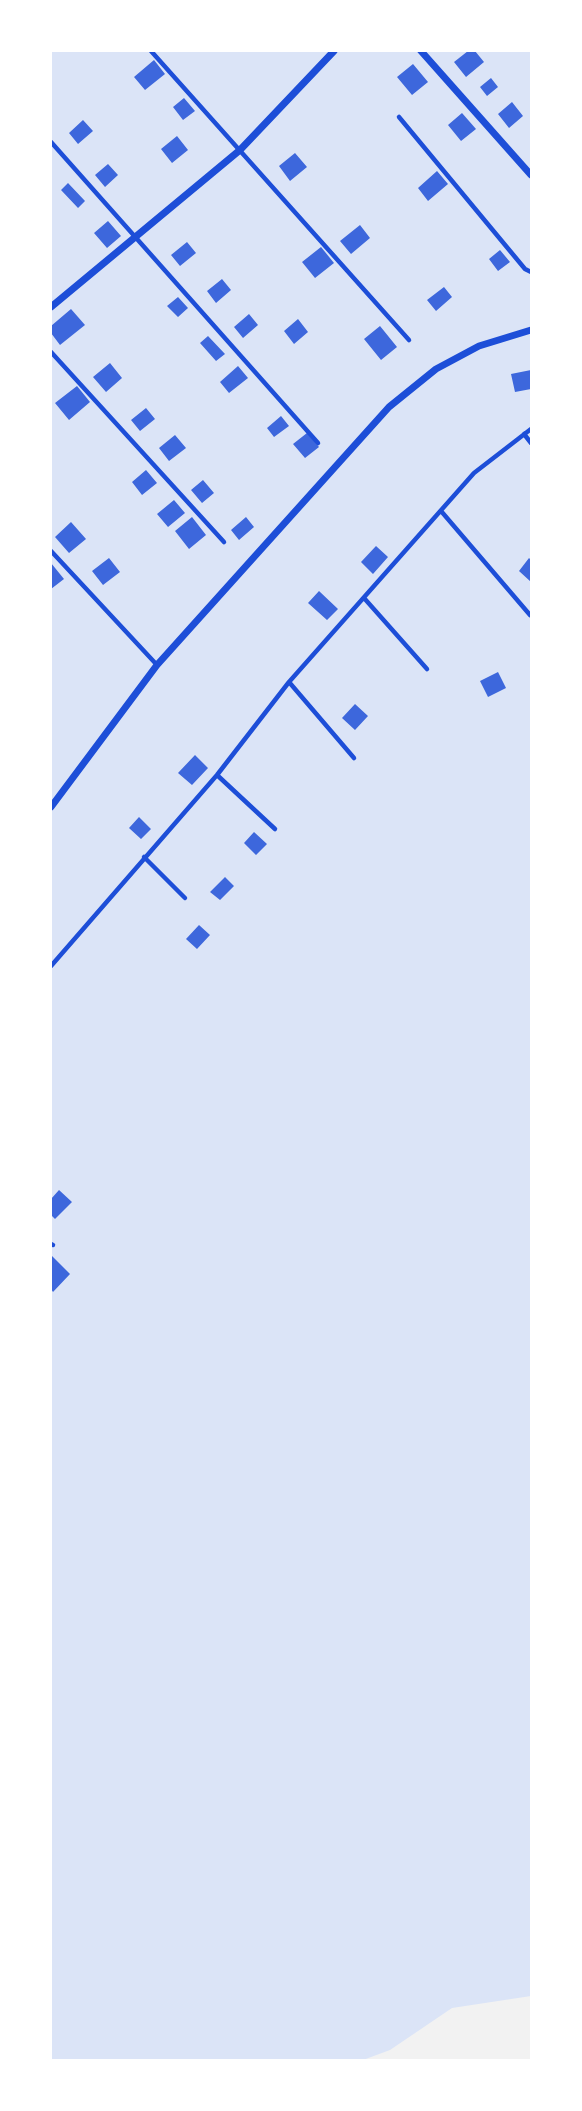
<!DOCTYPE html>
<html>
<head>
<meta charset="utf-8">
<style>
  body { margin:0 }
  #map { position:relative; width:582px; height:2111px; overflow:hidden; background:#f2f2f2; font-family:Lato,sans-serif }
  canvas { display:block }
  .frame { position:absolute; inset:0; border:52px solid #fff; pointer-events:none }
</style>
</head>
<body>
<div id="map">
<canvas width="582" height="2111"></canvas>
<div class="frame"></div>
</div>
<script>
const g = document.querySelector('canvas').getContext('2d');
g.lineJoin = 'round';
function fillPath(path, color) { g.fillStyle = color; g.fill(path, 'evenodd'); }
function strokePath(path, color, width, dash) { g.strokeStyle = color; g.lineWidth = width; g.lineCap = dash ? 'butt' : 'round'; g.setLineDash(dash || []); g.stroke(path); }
fillPath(new Path2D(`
  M 51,51 L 531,51 L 531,1996 L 452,2008 L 390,2050 L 363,2060 L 51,2060 Z`), '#dbe4f7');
fillPath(new Path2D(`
  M 468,51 L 475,51 L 484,62 L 466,77 L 454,62 Z
  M 154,60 L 165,74 L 145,90 L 134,77 Z
  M 413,64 L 428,82 L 412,95 L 397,77 Z
  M 491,78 L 498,87 L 487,96 L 480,87 Z
  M 184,98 L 195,111 L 183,120 L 173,107 Z
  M 512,102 L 523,116 L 509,128 L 498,114 Z
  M 462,113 L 476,129 L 461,141 L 448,125 Z
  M 83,120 L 93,131 L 78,144 L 69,133 Z
  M 177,136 L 188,150 L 172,163 L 161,149 Z
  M 295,153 L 307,167 L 290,181 L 279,166 Z
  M 108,164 L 118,175 L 105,187 L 95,175 Z
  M 437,171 L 448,184 L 428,201 L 418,188 Z
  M 68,183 L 85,201 L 78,208 L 61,190 Z
  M 108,221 L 121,236 L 107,248 L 94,233 Z
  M 360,225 L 370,238 L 351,254 L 340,241 Z
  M 187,242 L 196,253 L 180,266 L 171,255 Z
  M 321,247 L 334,263 L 315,278 L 302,262 Z
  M 500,250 L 510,262 L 498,271 L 489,259 Z
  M 222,279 L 231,290 L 216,303 L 207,291 Z
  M 444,287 L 452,297 L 436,311 L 427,300 Z
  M 178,297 L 188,308 L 178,317 L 167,306 Z
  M 71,309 L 85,325 L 60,345 L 51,333 L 51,326 Z
  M 249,314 L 258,325 L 243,338 L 234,327 Z
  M 298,319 L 308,332 L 294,344 L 284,331 Z
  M 380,326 L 397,347 L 381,360 L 364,339 Z
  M 208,336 L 225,354 L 216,361 L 200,343 Z
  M 110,363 L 122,378 L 106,392 L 93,377 Z
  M 238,366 L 248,378 L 229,393 L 220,382 Z
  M 531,370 L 531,389 L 515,392 L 511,374 Z
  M 77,386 L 90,402 L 69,420 L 55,403 Z
  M 146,408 L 155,419 L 140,431 L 131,420 Z
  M 281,416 L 289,426 L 274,437 L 267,428 Z
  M 307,433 L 319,447 L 305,458 L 293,444 Z
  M 175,435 L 186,448 L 169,461 L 159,448 Z
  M 146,470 L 157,483 L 142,495 L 132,482 Z
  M 203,480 L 214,493 L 202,503 L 191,490 Z
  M 174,500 L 185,513 L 168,527 L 157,514 Z
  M 192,517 L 206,535 L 189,549 L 175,531 Z
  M 246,517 L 254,527 L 239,540 L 231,530 Z
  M 71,522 L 86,539 L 69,553 L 55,537 Z
  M 376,546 L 388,557 L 373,574 L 361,562 Z
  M 109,558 L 120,572 L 103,585 L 92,571 Z
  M 529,558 L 531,560 L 531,582 L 519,571 Z
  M 51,563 L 64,579 L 51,589 Z
  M 319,591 L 338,609 L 327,620 L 308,603 Z
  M 498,672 L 506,688 L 488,697 L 480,681 Z
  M 355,704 L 368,716 L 355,730 L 342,718 Z
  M 195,755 L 208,768 L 192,785 L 178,773 Z
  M 139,817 L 151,829 L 141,839 L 129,828 Z
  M 254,832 L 267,844 L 256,855 L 244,843 Z
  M 225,877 L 234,886 L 220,900 L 210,892 Z
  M 199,925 L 210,935 L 197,949 L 186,939 Z
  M 59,1190 L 72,1202 L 55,1219 L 51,1215 L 51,1199 Z
  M 51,1255 L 70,1274 L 53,1292 L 51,1289 Z`), '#3d67dc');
strokePath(new Path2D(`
  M 151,51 L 409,340
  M 399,117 L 525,269 L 531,272
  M 51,142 L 318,443
  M 51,352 L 224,542
  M 524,434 L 531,443
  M 441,511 L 530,615
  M 51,551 L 157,665
  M 364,598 L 427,669
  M 289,682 L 354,758
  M 217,775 L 275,829
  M 144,857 L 185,898
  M 51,966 L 217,775 L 289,682 L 474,473 L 531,429
  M 51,1244 L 53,1245`), '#1d4ed8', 4.5);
strokePath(new Path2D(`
  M 421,51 L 531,175
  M 51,307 L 240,150 L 334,51
  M 51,807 L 157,665 L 389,407 L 436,369 L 479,346 L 531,330`), '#1d4ed8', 7);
</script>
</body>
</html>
